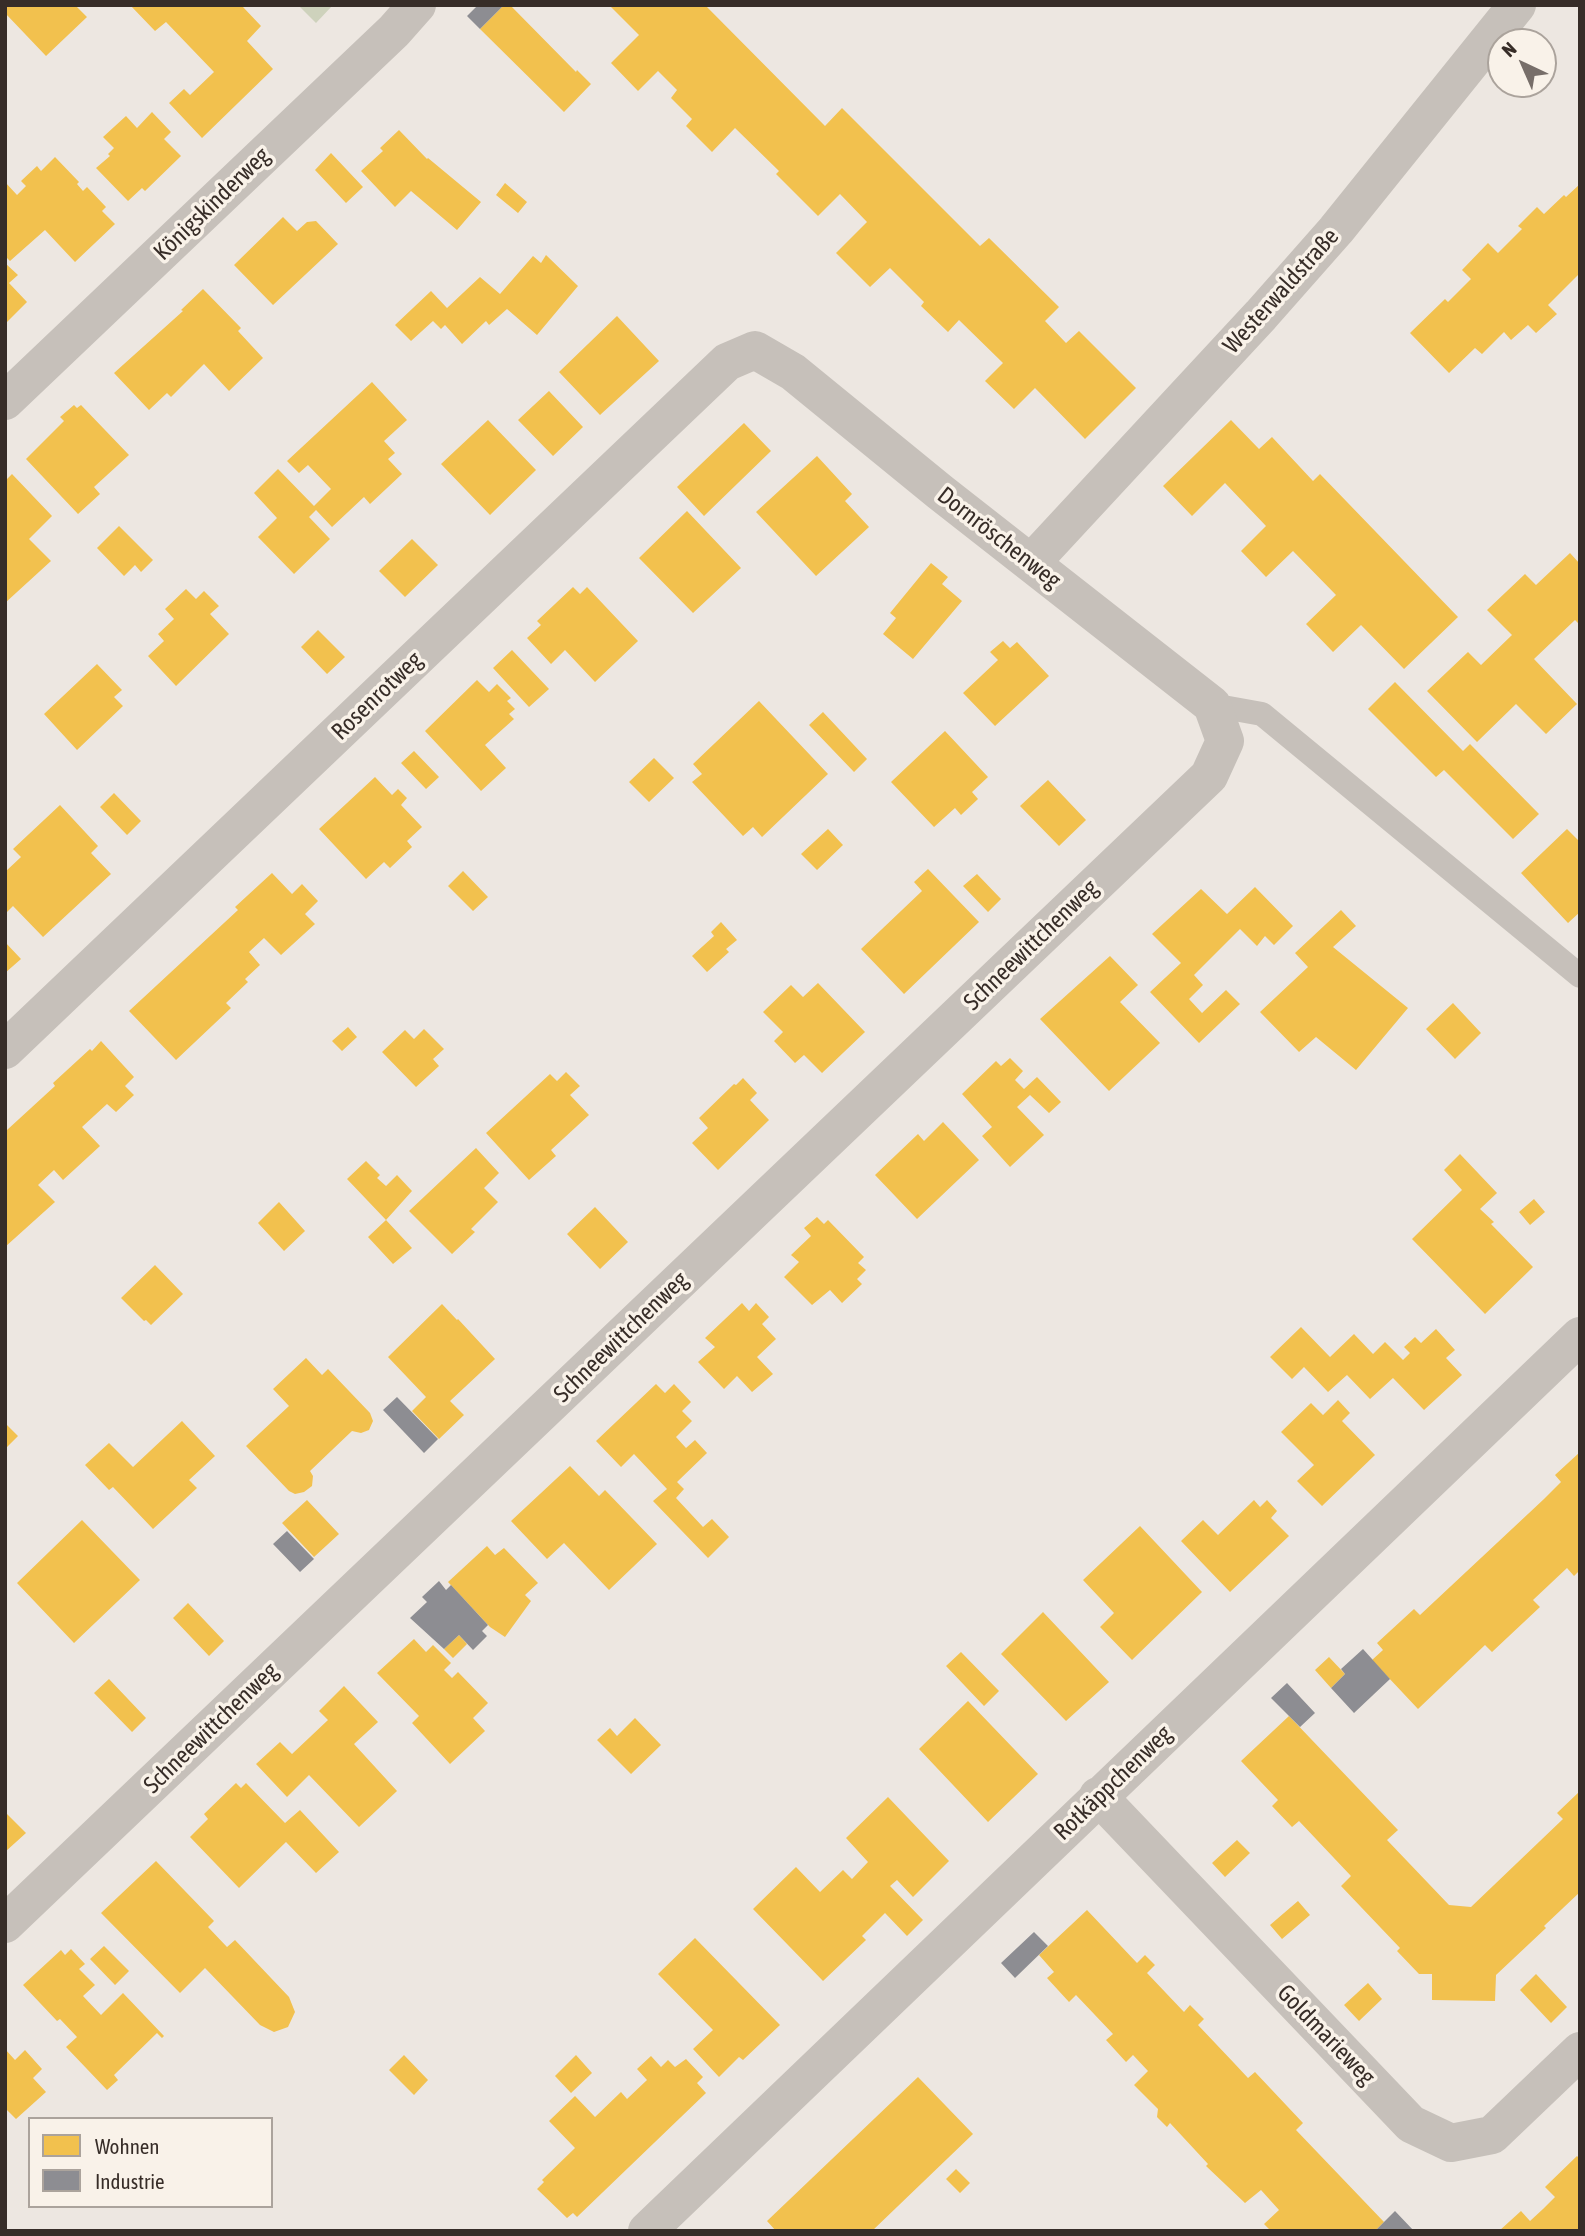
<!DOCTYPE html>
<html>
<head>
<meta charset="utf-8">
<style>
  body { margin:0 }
  #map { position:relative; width:1585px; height:2236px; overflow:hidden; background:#ede7e1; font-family:"Asap Condensed",sans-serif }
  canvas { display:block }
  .frame { position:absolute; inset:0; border:7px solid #372d28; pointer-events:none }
  .legend { position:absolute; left:28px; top:2117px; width:245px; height:91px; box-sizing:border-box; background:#f9f2e9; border:2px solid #aba39c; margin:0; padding:9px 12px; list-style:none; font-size:21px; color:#372d28 }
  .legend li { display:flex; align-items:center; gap:14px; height:35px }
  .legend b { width:35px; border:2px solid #aba39c }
  .north { position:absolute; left:1487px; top:28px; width:70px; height:70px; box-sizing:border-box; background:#f9f2e9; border:2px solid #aba39c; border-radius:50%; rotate:316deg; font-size:19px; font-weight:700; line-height:28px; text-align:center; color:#372d28 }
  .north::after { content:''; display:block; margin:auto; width:24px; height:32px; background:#776e69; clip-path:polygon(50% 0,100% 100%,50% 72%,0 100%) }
</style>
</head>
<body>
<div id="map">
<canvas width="1585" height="2236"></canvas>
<div class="frame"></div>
<ul class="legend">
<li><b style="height:19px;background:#f2c14e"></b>Wohnen</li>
<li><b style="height:19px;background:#8d8d92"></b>Industrie</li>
</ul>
<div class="north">N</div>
</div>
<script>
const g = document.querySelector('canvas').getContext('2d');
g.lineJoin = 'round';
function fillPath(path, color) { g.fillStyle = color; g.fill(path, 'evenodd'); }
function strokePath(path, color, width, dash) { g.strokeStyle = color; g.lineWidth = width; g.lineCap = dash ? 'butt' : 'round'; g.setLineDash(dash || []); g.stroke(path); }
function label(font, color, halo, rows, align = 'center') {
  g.font = font + ' "Asap Condensed",sans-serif'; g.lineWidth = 7; g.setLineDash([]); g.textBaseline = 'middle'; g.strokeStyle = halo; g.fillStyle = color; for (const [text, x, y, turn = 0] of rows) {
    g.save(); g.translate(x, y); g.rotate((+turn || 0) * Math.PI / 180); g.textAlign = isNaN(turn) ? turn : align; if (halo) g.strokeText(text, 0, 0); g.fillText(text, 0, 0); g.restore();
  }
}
fillPath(new Path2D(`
  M 298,5 L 333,5 L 316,23 Z`), '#ced2bc');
fillPath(new Path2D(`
  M 5,5 L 75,5 L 87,17 L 46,56 L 5,13 Z
  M 130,5 L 244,5 L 243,7 L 261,26 L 247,41 L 273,69 L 202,138 L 169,103 L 184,89 L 190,95 L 214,72 L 166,22 L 155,31 Z
  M 504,5 L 510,5 L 576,72 L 577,70 L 591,84 L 564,112 L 480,29 Z
  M 609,5 L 705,5 L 825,126 L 842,108 L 980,246 L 989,238 L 1059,307 L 1045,321 L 1066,343 L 1079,331 L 1136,388 L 1085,439 L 1035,388 L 1014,409 L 985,381 L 1003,363 L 959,320 L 948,332 L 921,306 L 924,302 L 890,268 L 870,287 L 836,253 L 867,222 L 840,194 L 818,216 L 776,174 L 779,171 L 735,128 L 712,152 L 686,126 L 692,119 L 671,98 L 677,90 L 658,71 L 638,91 L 611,63 L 639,35 Z
  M 152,112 L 171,132 L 164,139 L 181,156 L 145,191 L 142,188 L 128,201 L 96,168 L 110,156 L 108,154 L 114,148 L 103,137 L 126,116 L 137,128 Z
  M 399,130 L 427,159 L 428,158 L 481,202 L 457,230 L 411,191 L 395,207 L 361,171 L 383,151 L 380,148 Z
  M 331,153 L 363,187 L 346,203 L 315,170 Z
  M 55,157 L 79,182 L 77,184 L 83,191 L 87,187 L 106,207 L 102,211 L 115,224 L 75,262 L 45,230 L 10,261 L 7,258 L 5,259 L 5,182 L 17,195 L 26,186 L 21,181 L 37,166 L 41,171 Z
  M 505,183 L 527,202 L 518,213 L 496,195 Z
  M 1580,184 L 1580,273 L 1548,305 L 1557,314 L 1536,333 L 1528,325 L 1511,340 L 1504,332 L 1482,354 L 1475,348 L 1449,373 L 1410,333 L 1445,299 L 1448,302 L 1471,279 L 1462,270 L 1488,243 L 1498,253 L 1522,229 L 1518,226 L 1537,207 L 1544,214 L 1564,195 L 1566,197 Z
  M 283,217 L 297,231 L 307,222 L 316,221 L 338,244 L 273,305 L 234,265 Z
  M 546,255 L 578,286 L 537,335 L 507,309 L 489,325 L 486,321 L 462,344 L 445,325 L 441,329 L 433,321 L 411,341 L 395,325 L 431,291 L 447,308 L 480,277 L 500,294 L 533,256 L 541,263 Z
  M 5,263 L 18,275 L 9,283 L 27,302 L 5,324 Z
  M 203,289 L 241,328 L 238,331 L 263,358 L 229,391 L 204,364 L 171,397 L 167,393 L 149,410 L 114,373 L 183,311 L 181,310 Z
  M 617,316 L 659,361 L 600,415 L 559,372 Z
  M 372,382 L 407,420 L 384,441 L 395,453 L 388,459 L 402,474 L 370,504 L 364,497 L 332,527 L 316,510 L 309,517 L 330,539 L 294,574 L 258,537 L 277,518 L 254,493 L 278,469 L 314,506 L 331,489 L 308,465 L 299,473 L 287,461 Z
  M 549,391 L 583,427 L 553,456 L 518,420 Z
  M 74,405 L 77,408 L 81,405 L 129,455 L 94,487 L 100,494 L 78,514 L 26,459 L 64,421 L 60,417 Z
  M 488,420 L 536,470 L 490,515 L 441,464 Z
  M 1231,420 L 1259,449 L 1272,437 L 1313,481 L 1320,474 L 1458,617 L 1404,669 L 1361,625 L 1333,652 L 1306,624 L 1336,595 L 1293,551 L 1266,577 L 1241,551 L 1266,526 L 1225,483 L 1192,516 L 1163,486 Z
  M 744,423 L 771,451 L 704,516 L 677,487 Z
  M 817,456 L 852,494 L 845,501 L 869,527 L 816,576 L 756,512 Z
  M 12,474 L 52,516 L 29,539 L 51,561 L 5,603 L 5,481 Z
  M 687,511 L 741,568 L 693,613 L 639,558 Z
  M 119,526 L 153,560 L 141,572 L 135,565 L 124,576 L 97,548 Z
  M 412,539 L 438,565 L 405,597 L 379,571 Z
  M 1570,553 L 1580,564 L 1580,625 L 1575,620 L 1534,659 L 1577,704 L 1546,734 L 1516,704 L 1477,742 L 1427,691 L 1468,652 L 1481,665 L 1512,635 L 1487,610 L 1525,574 L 1536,585 Z
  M 931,563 L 948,577 L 942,584 L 962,601 L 913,659 L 883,634 L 896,618 L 890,613 Z
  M 573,587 L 580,594 L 587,587 L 638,641 L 595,682 L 565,650 L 551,664 L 527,638 L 541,625 L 537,621 Z
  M 186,589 L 196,599 L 204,591 L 219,606 L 210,614 L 229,634 L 176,686 L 148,656 L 164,641 L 158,634 L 174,619 L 165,609 Z
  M 318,630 L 345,657 L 327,674 L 301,647 Z
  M 1003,641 L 1010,648 L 1017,642 L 1049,676 L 995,726 L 963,693 L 998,660 L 990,652 Z
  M 512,650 L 549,689 L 529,707 L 493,668 Z
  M 97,664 L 122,690 L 114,697 L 123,706 L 77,750 L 44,714 Z
  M 477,680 L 489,692 L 497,684 L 511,698 L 507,701 L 515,709 L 509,714 L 514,719 L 485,745 L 506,768 L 481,791 L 425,731 Z
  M 1395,682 L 1463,751 L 1470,744 L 1539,814 L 1513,839 L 1444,770 L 1436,777 L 1368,709 Z
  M 759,701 L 828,774 L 762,837 L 753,827 L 743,836 L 692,782 L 702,774 L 693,764 Z
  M 823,712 L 867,759 L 854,772 L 809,725 Z
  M 945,731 L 988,777 L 972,792 L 978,799 L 961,815 L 955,808 L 934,827 L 891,782 Z
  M 414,751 L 439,777 L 426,789 L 401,763 Z
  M 654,758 L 674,778 L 649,802 L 629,782 Z
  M 375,777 L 392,795 L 398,789 L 407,798 L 401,805 L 422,827 L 407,841 L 412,847 L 390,868 L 384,862 L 366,879 L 319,829 Z
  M 1048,780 L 1086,820 L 1059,846 L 1020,806 Z
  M 114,793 L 141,821 L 127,835 L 100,807 Z
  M 60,805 L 98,846 L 91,853 L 111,874 L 43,937 L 13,906 L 5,914 L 5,872 L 21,857 L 13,849 Z
  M 828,829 L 843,845 L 817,870 L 801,854 Z
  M 1567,829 L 1580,842 L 1580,912 L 1568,923 L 1521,873 Z
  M 928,869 L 979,922 L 904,994 L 861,949 L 922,891 L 914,882 Z
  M 463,871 L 488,897 L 473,911 L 448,886 Z
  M 272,873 L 292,894 L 302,884 L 318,901 L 305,914 L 315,924 L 281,955 L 264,938 L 249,952 L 260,965 L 245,979 L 248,982 L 226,1003 L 231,1008 L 176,1060 L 129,1011 L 238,910 L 235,907 Z
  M 977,874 L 1001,899 L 988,912 L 963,886 Z
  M 1255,887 L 1293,926 L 1274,945 L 1265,936 L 1257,946 L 1240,929 L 1194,975 L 1203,985 L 1189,999 L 1202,1013 L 1226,990 L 1240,1004 L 1199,1043 L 1150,992 L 1181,963 L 1152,934 L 1201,889 L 1227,914 Z
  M 1341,910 L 1356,926 L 1333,947 L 1408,1008 L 1356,1070 L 1316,1037 L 1299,1052 L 1260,1012 L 1308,967 L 1295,953 Z
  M 721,922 L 737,940 L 726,949 L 729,952 L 707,972 L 692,956 L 714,936 L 711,932 Z
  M 5,942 L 21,959 L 5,973 Z
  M 1110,956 L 1138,985 L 1120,1002 L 1160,1043 L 1109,1091 L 1040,1019 Z
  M 818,983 L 865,1032 L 822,1073 L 804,1055 L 795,1063 L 774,1041 L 783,1032 L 763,1012 L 791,985 L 803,997 Z
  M 1453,1003 L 1481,1033 L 1455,1059 L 1426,1029 Z
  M 348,1027 L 357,1037 L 342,1051 L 332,1041 Z
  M 424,1029 L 444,1049 L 433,1059 L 439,1066 L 416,1087 L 382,1052 L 405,1030 L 414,1039 Z
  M 101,1041 L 134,1077 L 125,1086 L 134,1095 L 116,1112 L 107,1104 L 82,1127 L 100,1146 L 63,1180 L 54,1170 L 38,1185 L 55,1202 L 5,1247 L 5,1129 L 7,1130 L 55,1086 L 53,1083 L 90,1049 L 92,1051 Z
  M 1010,1058 L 1023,1071 L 1015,1080 L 1024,1089 L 1037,1077 L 1061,1102 L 1049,1113 L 1030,1095 L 1017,1107 L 1044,1135 L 1010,1167 L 982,1136 L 992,1127 L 962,1094 L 996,1061 L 1001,1066 Z
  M 566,1072 L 580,1086 L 570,1095 L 589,1115 L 551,1150 L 556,1156 L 529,1180 L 486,1133 L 550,1074 L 557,1081 Z
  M 743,1078 L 757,1093 L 750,1100 L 769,1120 L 718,1170 L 692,1143 L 708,1128 L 699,1118 L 734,1084 L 736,1085 Z
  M 943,1122 L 979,1160 L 917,1219 L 875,1175 L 918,1134 L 924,1141 Z
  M 476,1148 L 499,1173 L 484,1188 L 498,1202 L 471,1229 L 475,1232 L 452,1254 L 409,1211 Z
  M 1460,1154 L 1497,1193 L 1480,1209 L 1494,1222 L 1491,1224 L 1533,1267 L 1485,1314 L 1412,1239 L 1462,1190 L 1444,1170 Z
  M 366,1161 L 380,1175 L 377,1178 L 386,1186 L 397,1175 L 412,1191 L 386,1220 L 347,1179 Z
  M 1534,1199 L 1545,1212 L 1530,1225 L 1519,1212 Z
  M 279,1202 L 305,1231 L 284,1251 L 258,1223 Z
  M 595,1207 L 628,1242 L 600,1269 L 567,1234 Z
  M 817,1217 L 824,1224 L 828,1220 L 864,1257 L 858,1263 L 866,1270 L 857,1279 L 862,1284 L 842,1303 L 830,1290 L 812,1305 L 784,1277 L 799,1262 L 791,1255 L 811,1236 L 804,1228 Z
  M 386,1220 L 412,1248 L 393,1264 L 368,1237 Z
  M 155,1265 L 183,1294 L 151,1325 L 146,1320 L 144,1321 L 121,1298 Z
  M 742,1303 L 749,1311 L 756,1303 L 769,1317 L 762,1324 L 776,1339 L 757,1357 L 773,1374 L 752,1392 L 737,1376 L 724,1389 L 698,1362 L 715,1347 L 705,1338 Z
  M 442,1304 L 457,1320 L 458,1319 L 495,1359 L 450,1401 L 464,1415 L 439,1439 L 412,1411 L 426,1397 L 388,1357 Z
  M 1301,1327 L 1330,1357 L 1354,1334 L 1373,1354 L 1385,1342 L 1403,1360 L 1410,1353 L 1404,1347 L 1415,1337 L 1421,1343 L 1436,1329 L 1455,1350 L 1446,1358 L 1462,1375 L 1424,1410 L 1393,1378 L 1370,1399 L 1347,1375 L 1328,1392 L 1304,1367 L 1292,1379 L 1270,1357 Z
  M 306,1358 L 322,1375 L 328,1369 L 370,1413 L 373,1421 L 369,1430 L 361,1433 L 352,1431 L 332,1450 L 310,1471 L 313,1476 L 312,1486 L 304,1492 L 295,1494 L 289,1491 L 246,1446 L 289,1406 L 273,1389 Z
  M 656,1384 L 665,1393 L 674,1384 L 691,1402 L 682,1411 L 692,1421 L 676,1437 L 686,1448 L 695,1440 L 707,1453 L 677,1482 L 684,1489 L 676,1498 L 703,1527 L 712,1519 L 729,1537 L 708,1558 L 653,1501 L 667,1489 L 634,1454 L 621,1467 L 596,1441 Z
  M 1338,1400 L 1350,1413 L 1342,1421 L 1375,1455 L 1322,1506 L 1297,1481 L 1314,1465 L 1281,1432 L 1311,1403 L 1323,1415 Z
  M 182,1421 L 215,1456 L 189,1480 L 197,1488 L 153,1529 L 113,1487 L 109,1490 L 85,1465 L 109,1443 L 133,1467 Z
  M 5,1423 L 18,1436 L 5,1449 Z
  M 1580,1452 L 1580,1570 L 1574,1576 L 1567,1568 L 1533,1600 L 1540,1607 L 1492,1652 L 1485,1645 L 1418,1709 L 1372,1660 L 1383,1650 L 1377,1643 L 1414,1609 L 1420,1615 L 1544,1499 L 1561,1482 L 1555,1475 Z
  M 570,1466 L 599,1496 L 605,1490 L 657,1544 L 609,1590 L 564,1543 L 547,1559 L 511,1521 Z
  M 307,1500 L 339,1534 L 314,1557 L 282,1523 Z
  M 1254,1500 L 1260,1507 L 1267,1500 L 1277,1511 L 1271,1518 L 1289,1536 L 1230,1592 L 1181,1541 L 1203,1520 L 1218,1535 Z
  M 82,1520 L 140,1580 L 74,1643 L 17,1583 Z
  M 1140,1526 L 1202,1592 L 1132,1660 L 1100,1627 L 1114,1613 L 1083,1580 Z
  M 487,1546 L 495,1555 L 504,1548 L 538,1583 L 525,1595 L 531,1601 L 505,1637 L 490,1627 L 448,1582 Z
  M 188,1603 L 224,1641 L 209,1656 L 173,1618 Z
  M 1043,1612 L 1109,1682 L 1066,1721 L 1001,1654 Z
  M 459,1635 L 467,1644 L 453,1658 L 444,1649 Z
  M 414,1639 L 426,1652 L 433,1645 L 451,1663 L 444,1670 L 452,1678 L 458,1672 L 488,1703 L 473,1718 L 485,1731 L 450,1764 L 412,1723 L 419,1716 L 377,1673 Z
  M 961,1652 L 999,1691 L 984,1706 L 946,1666 Z
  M 1329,1657 L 1345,1674 L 1331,1688 L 1315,1670 Z
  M 109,1679 L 146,1718 L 132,1732 L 94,1693 Z
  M 344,1686 L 378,1722 L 354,1744 L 397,1791 L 359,1827 L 309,1775 L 287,1797 L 256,1764 L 280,1742 L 292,1754 L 328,1720 L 319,1711 Z
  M 968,1701 L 1038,1774 L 988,1822 L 919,1749 Z
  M 1289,1716 L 1398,1830 L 1387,1840 L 1449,1905 L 1471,1907 L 1563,1819 L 1557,1813 L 1580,1791 L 1580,1892 L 1544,1926 L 1546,1928 L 1496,1975 L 1495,2001 L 1432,2000 L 1432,1974 L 1419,1974 L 1397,1951 L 1400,1948 L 1341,1886 L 1351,1876 L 1299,1821 L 1292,1827 L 1272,1806 L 1278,1800 L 1241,1761 Z
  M 635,1718 L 661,1745 L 631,1774 L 597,1740 L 610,1728 L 617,1736 Z
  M 236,1783 L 241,1788 L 246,1783 L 285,1823 L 300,1810 L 339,1852 L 316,1873 L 286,1842 L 239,1888 L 190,1837 L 208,1819 L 204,1814 Z
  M 888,1797 L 949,1861 L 913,1897 L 897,1880 L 890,1886 L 923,1920 L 907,1936 L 885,1913 L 862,1936 L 866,1940 L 823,1981 L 753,1909 L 796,1867 L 820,1892 L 843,1870 L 852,1879 L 868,1862 L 846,1838 Z
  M 5,1812 L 26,1833 L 5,1852 Z
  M 1237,1840 L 1250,1853 L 1225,1877 L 1212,1863 Z
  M 156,1861 L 214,1921 L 208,1927 L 227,1947 L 235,1940 L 289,1997 L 295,2012 L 288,2027 L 274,2032 L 260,2025 L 205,1968 L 180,1993 L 101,1913 Z
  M 1298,1901 L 1310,1915 L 1282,1939 L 1270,1925 Z
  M 1087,1910 L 1137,1963 L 1145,1955 L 1155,1965 L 1147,1973 L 1184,2012 L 1190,2005 L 1204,2019 L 1198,2025 L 1234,2063 L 1248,2078 L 1255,2072 L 1303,2123 L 1296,2130 L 1384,2222 L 1375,2231 L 1271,2231 L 1264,2224 L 1279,2210 L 1261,2190 L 1245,2203 L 1206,2166 L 1208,2164 L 1170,2123 L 1167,2127 L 1157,2117 L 1158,2109 L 1134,2085 L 1148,2071 L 1133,2055 L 1126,2062 L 1106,2040 L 1113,2034 L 1076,1995 L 1069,2002 L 1047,1978 L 1054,1972 L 1039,1955 Z
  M 695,1938 L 780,2025 L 743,2060 L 739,2057 L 719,2077 L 693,2049 L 713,2030 L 658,1974 Z
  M 104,1946 L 129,1971 L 115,1985 L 90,1959 Z
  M 71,1949 L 85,1964 L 79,1969 L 95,1985 L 83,1996 L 101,2015 L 123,1993 L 164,2036 L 162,2038 L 157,2033 L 114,2075 L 118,2080 L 107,2090 L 66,2047 L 77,2037 L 60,2019 L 57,2021 L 23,1985 L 61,1950 L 65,1955 Z
  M 1536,1974 L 1567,2007 L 1551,2023 L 1520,1990 Z
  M 1368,1983 L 1382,1999 L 1359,2021 L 1344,2005 Z
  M 5,2049 L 15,2060 L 25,2050 L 42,2069 L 33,2078 L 46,2092 L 16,2119 L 5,2108 Z
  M 404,2055 L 428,2080 L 414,2095 L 389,2070 Z
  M 576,2055 L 592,2073 L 571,2093 L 555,2076 Z
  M 651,2056 L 661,2067 L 668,2060 L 675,2067 L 686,2059 L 703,2077 L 697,2083 L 706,2093 L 577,2217 L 573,2213 L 567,2218 L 537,2189 L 544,2182 L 542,2180 L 575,2148 L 549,2121 L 575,2096 L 595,2117 L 621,2092 L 627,2099 L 647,2080 L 637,2069 Z
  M 918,2077 L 973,2134 L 872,2231 L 776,2231 L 767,2221 Z
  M 1577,2156 L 1580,2159 L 1580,2231 L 1499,2231 L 1521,2211 L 1530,2221 L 1543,2209 L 1555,2197 L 1545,2187 Z
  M 956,2169 L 970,2183 L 960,2193 L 946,2179 Z`), '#f2c14e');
fillPath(new Path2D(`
  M 478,5 L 504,5 L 480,29 L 467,16 Z
  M 397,1397 L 438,1439 L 424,1453 L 383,1410 Z
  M 287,1531 L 314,1559 L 300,1572 L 273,1544 Z
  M 439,1581 L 446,1590 L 451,1585 L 488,1625 L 482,1631 L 487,1636 L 473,1650 L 459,1635 L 444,1649 L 410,1618 L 427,1602 L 422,1597 Z
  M 1363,1649 L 1390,1679 L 1354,1713 L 1331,1688 L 1345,1674 L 1341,1669 Z
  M 1287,1683 L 1315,1713 L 1300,1727 L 1271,1698 Z
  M 1034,1932 L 1048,1946 L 1015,1978 L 1001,1963 Z
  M 1395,2211 L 1414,2231 L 1375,2231 Z`), '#8d8d92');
strokePath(new Path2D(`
  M 1212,705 L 1262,714 L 1580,976`), '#c6c0ba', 24);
strokePath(new Path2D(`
  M 5,401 L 394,31 L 417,5
  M 1031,563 L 1261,315 L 1336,230 L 1517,5
  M 5,1050 L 727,362 L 755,350 L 793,372 L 940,492 L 1212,705 L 1225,741 L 1209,776 L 5,1924
  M 1098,1796 L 1411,2124 L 1451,2143 L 1492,2135 L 1580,2051
  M 647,2231 L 1580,1336`), '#c6c0ba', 38);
label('24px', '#372d28', '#f9f2e9', [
  ["Königskinderweg",212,204,-44],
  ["Westerwaldstraße",1281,291,-48],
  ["Dornröschenweg",999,538,38],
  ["Rosenrotweg",377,696,-44],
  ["Schneewittchenweg",1031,945,-44],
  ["Schneewittchenweg",621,1337,-44],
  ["Schneewittchenweg",211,1728,-44],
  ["Rotkäppchenweg",1113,1783,-44],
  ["Goldmarieweg",1326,2035,46]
]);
</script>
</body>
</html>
